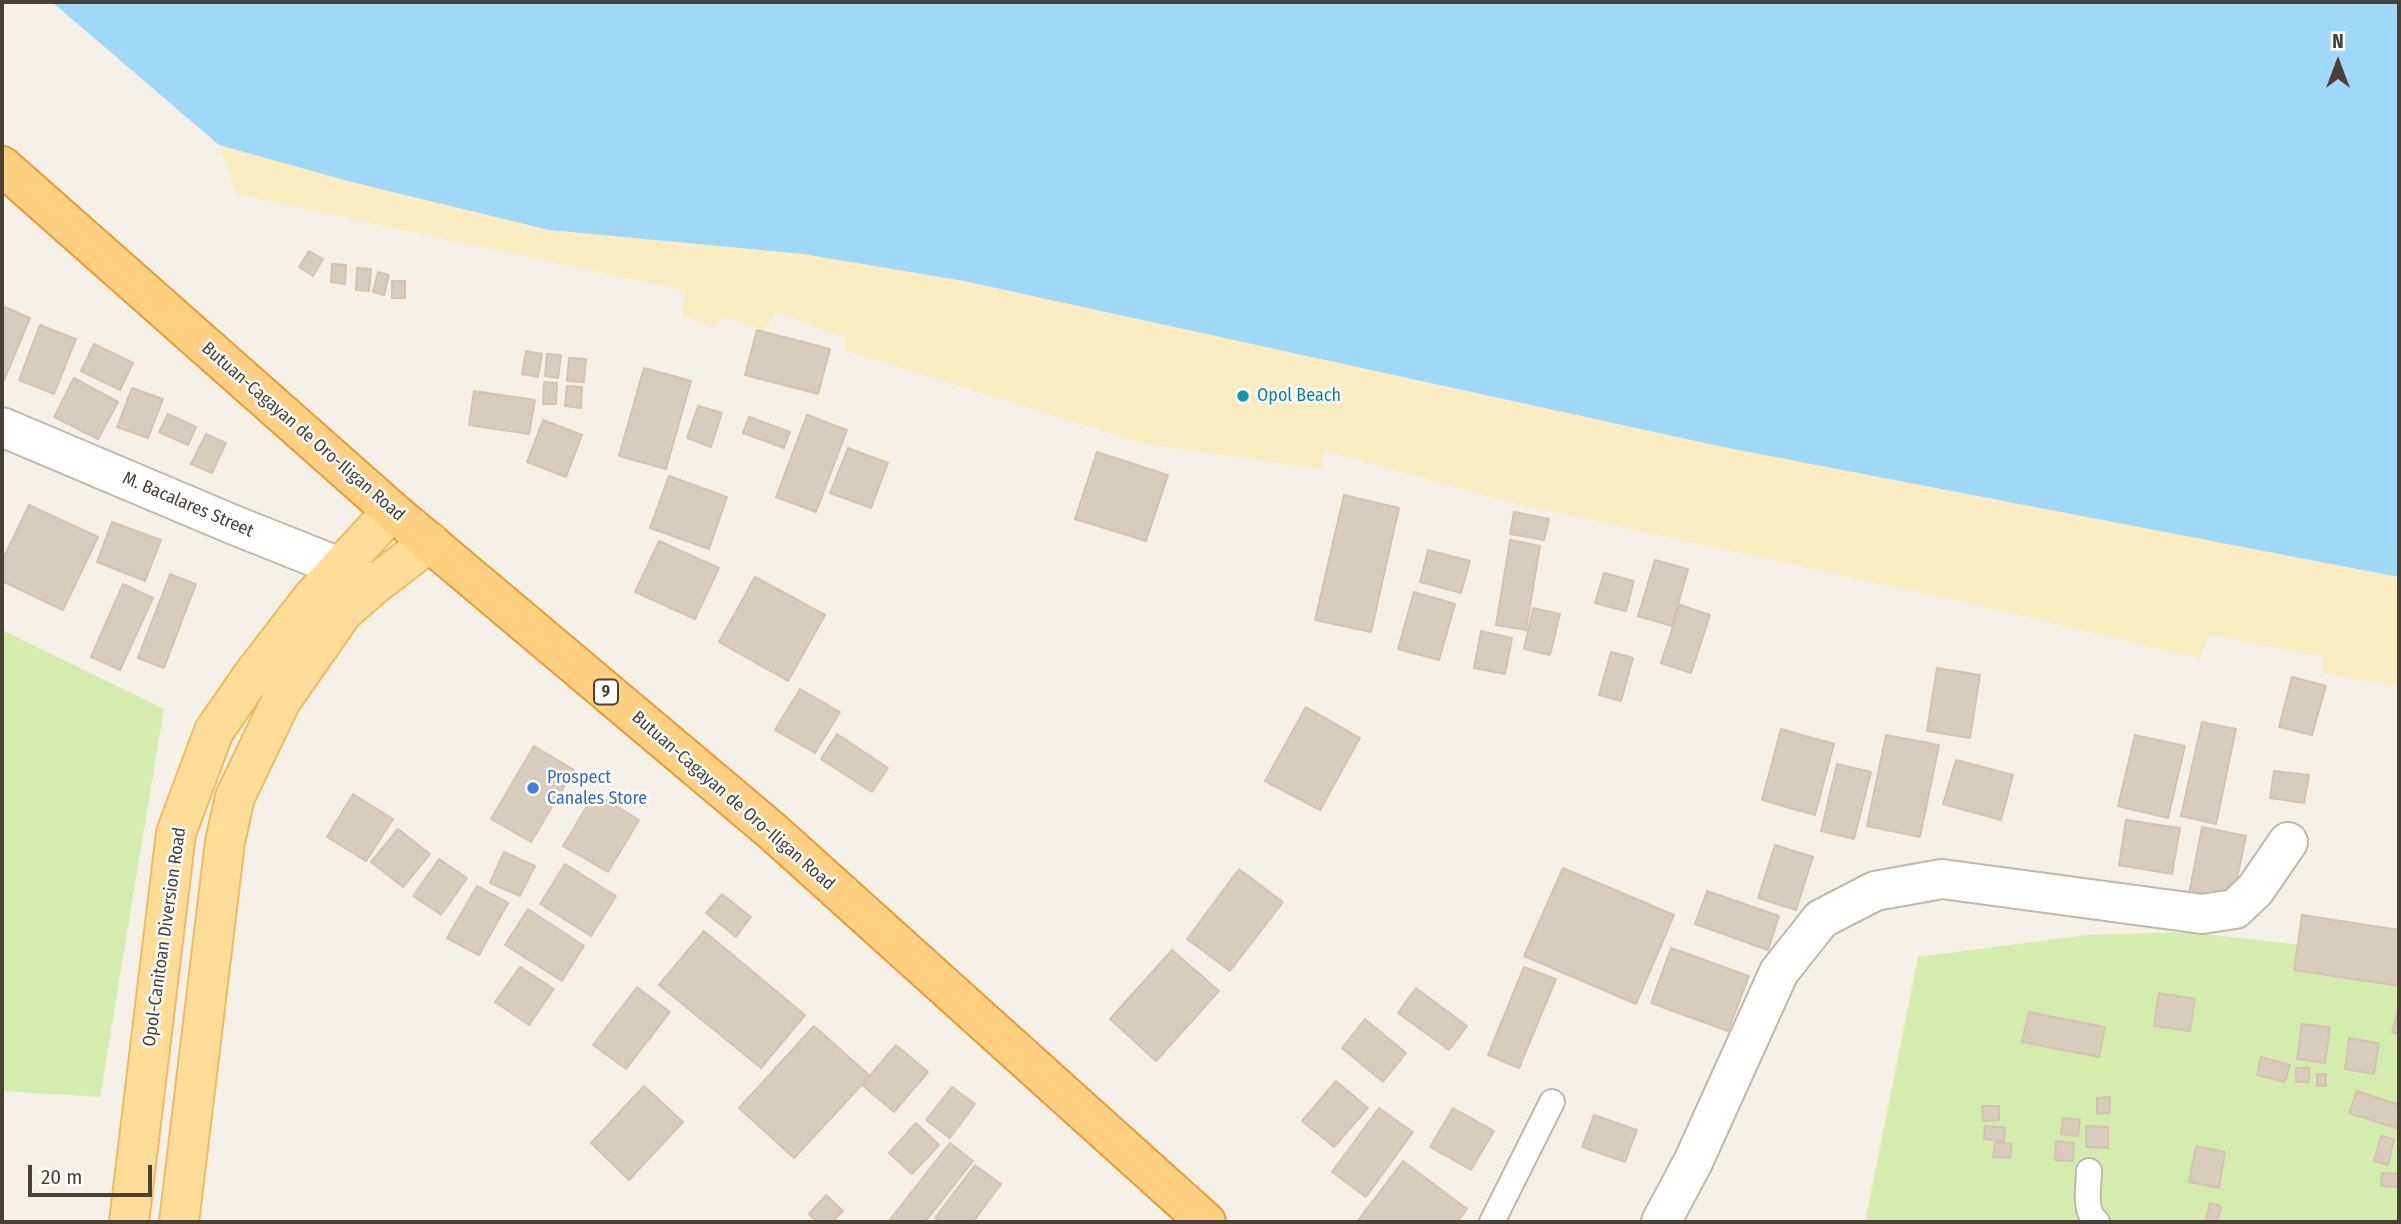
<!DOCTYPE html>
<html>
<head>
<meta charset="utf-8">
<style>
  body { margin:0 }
  #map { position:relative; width:2401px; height:1224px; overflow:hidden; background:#f5f1e8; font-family:"Fira Sans Condensed",sans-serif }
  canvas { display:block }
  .frame { position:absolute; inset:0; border:4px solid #4a4136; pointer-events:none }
  .north { position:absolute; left:2303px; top:28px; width:70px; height:70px; -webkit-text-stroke:5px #fff; paint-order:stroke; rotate:0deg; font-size:19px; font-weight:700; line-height:28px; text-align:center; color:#4a4136 }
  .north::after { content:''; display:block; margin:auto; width:24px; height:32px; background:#4a4136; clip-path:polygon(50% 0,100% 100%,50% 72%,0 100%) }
  .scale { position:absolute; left:28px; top:1165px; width:124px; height:32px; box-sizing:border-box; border:4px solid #4a4136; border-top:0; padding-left:9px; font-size:21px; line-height:24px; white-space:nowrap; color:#4a4136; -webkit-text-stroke:5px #fff; paint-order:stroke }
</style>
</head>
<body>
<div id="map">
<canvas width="2401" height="1224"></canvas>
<div class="frame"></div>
<div class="north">N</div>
<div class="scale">20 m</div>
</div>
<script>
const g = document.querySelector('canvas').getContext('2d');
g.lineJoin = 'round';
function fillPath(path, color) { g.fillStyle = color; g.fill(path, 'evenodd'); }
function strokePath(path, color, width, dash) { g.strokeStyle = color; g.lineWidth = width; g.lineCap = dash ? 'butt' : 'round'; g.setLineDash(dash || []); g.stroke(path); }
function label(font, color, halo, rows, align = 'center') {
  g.font = font + ' "Fira Sans Condensed",sans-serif'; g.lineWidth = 5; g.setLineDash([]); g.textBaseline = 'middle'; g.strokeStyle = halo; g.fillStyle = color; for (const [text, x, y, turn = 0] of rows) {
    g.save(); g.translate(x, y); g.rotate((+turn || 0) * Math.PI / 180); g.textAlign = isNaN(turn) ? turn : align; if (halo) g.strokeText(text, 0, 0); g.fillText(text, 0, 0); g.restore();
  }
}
fillPath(new Path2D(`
  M 2,630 L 164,709 L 100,1097 L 2,1091 Z
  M 2186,932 L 2399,956 L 2399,1222 L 1865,1222 L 1918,957 L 2087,935 Z`), '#d4edae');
fillPath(new Path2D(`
  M 219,145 L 348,181 L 549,230 L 803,254 L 964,281 L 1723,447 L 2399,577 L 2399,687 L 2322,673 L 2323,657 L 2209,635 L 2200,659 L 2000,610 L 1517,504 L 1325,451 L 1322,469 L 1142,443 L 844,350 L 847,339 L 776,312 L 764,330 L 722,317 L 715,328 L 681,315 L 686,291 L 237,194 Z`), '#fcecc2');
fillPath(new Path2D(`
  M 52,2 L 2399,2 L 2399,577 L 1723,447 L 964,281 L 803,254 L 549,230 L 348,181 L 219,145 Z`), '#a0d8f7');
const building = new Path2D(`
  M 309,251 L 323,259 L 313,276 L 299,267 Z
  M 332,264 L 346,265 L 345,284 L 331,282 Z
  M 357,268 L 371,269 L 369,291 L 356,290 Z
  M 378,272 L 389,275 L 384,295 L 373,292 Z
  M 392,281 L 405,281 L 405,298 L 392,298 Z
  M 2,306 L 30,318 L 2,385 Z
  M 40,325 L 76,339 L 54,394 L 19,380 Z
  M 757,330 L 830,349 L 818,394 L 745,375 Z
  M 94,344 L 133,363 L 120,390 L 81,371 Z
  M 526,351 L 542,354 L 538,377 L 522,374 Z
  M 547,354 L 561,355 L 558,378 L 545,376 Z
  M 569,358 L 586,359 L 584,382 L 567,381 Z
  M 644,368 L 691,381 L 666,469 L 619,456 Z
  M 74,378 L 118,402 L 98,439 L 54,417 Z
  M 544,382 L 557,383 L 556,404 L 543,404 Z
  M 567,386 L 582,387 L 581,408 L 565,406 Z
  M 132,388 L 163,399 L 148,438 L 117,427 Z
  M 474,391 L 535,400 L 529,434 L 469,425 Z
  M 698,406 L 722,413 L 711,447 L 687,438 Z
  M 168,414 L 196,427 L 188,445 L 159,432 Z
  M 807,415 L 847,430 L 816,512 L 776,497 Z
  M 749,417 L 790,432 L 784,448 L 743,433 Z
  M 543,420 L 582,435 L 566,477 L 527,462 Z
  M 206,434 L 226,443 L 212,473 L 191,464 Z
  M 848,448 L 888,463 L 871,508 L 830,493 Z
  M 1097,452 L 1168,475 L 1146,541 L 1075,519 Z
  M 669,476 L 727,497 L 709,549 L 650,528 Z
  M 1344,495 L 1399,508 L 1371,632 L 1315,620 Z
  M 29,505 L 98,537 L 63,610 L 2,581 L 2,561 Z
  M 1514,512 L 1549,519 L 1544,540 L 1510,534 Z
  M 112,522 L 161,540 L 145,581 L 97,562 Z
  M 1510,540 L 1540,546 L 1526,630 L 1496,625 Z
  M 659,541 L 719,568 L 695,619 L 635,592 Z
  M 1428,550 L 1470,561 L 1461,593 L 1420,582 Z
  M 1655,560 L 1688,569 L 1672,626 L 1638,616 Z
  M 1604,573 L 1634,581 L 1626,611 L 1595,603 Z
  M 170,574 L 196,584 L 164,668 L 138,658 Z
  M 755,577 L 825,615 L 788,681 L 719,642 Z
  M 123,584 L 153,598 L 120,670 L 91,657 Z
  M 1414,592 L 1455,604 L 1439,660 L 1398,649 Z
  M 1680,605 L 1710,615 L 1691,673 L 1661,663 Z
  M 1533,608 L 1560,614 L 1550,655 L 1524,649 Z
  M 1481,631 L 1512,638 L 1505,674 L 1474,668 Z
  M 1611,652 L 1633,658 L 1621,701 L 1599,695 Z
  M 1937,668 L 1980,675 L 1970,738 L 1927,731 Z
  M 2292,677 L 2326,686 L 2312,735 L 2279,727 Z
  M 800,689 L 840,712 L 815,753 L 775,730 Z
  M 1306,707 L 1360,738 L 1320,810 L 1265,781 Z
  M 2202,722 L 2236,729 L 2216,824 L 2181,816 Z
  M 1781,729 L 1834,744 L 1815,815 L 1762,800 Z
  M 837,734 L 888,768 L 872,792 L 821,759 Z
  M 1886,735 L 1939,745 L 1920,837 L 1867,826 Z
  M 2135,735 L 2185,746 L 2168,818 L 2118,806 Z
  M 534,746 L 574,770 L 531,842 L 491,819 Z
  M 1956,760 L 2013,775 L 2001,820 L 1943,804 Z
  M 1837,764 L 1871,772 L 1854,839 L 1821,831 Z
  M 2274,771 L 2309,775 L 2304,803 L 2270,798 Z
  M 595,793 L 639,820 L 608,872 L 563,846 Z
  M 353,794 L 393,819 L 366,861 L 327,837 Z
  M 2126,820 L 2180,828 L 2172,874 L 2119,865 Z
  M 2202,827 L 2246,836 L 2232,902 L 2189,894 Z
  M 398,829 L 430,854 L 403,887 L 371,862 Z
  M 1775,845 L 1813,857 L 1796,910 L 1758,898 Z
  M 504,852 L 535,866 L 520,896 L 490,883 Z
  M 439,859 L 467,878 L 441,915 L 413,896 Z
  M 565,864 L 616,896 L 591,936 L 540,904 Z
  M 1563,868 L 1674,915 L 1636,1004 L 1524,956 Z
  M 1239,869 L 1283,902 L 1230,971 L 1187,939 Z
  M 477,886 L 508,903 L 479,955 L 447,938 Z
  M 1707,891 L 1779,916 L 1768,950 L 1695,924 Z
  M 722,894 L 751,917 L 736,937 L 706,913 Z
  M 528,909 L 584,946 L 562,981 L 505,945 Z
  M 2302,915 L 2399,930 L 2399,986 L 2294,970 Z
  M 704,931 L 805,1015 L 761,1068 L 659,985 Z
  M 1671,948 L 1749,976 L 1728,1031 L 1651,1003 Z
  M 1172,950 L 1219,991 L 1156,1061 L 1110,1019 Z
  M 520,967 L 554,989 L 529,1025 L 495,1002 Z
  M 1524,967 L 1556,979 L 1519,1068 L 1488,1055 Z
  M 637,987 L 670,1012 L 626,1069 L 593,1045 Z
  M 1416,988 L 1467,1026 L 1449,1050 L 1398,1013 Z
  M 2159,993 L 2195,999 L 2190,1031 L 2154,1026 Z
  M 2398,1010 L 2399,1010 L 2399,1034 L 2392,1032 Z
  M 2029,1012 L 2105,1027 L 2099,1057 L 2022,1042 Z
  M 1365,1019 L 1406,1053 L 1383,1082 L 1342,1048 Z
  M 2302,1024 L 2330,1027 L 2325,1063 L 2297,1059 Z
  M 814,1026 L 870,1076 L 794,1158 L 739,1108 Z
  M 2349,1038 L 2379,1043 L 2374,1074 L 2345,1069 Z
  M 896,1045 L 928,1072 L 894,1112 L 862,1085 Z
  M 2261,1057 L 2290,1065 L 2285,1082 L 2257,1075 Z
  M 2296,1068 L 2309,1068 L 2309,1082 L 2296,1082 Z
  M 2317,1074 L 2326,1074 L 2326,1086 L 2317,1086 Z
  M 1336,1081 L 1368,1108 L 1334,1147 L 1302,1121 Z
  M 644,1086 L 683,1122 L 629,1180 L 591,1143 Z
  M 952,1087 L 975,1104 L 950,1138 L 926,1120 Z
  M 2357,1091 L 2399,1105 L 2399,1129 L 2349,1113 Z
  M 2110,1097 L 2110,1113 L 2097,1114 L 2097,1098 Z
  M 1982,1106 L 1999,1106 L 1999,1120 L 1983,1121 Z
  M 1379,1108 L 1413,1132 L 1366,1197 L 1332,1172 Z
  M 1453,1108 L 1494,1131 L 1471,1170 L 1430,1147 Z
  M 1594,1115 L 1637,1130 L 1625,1162 L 1582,1147 Z
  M 2063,1118 L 2080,1119 L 2078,1136 L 2061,1134 Z
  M 916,1123 L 939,1145 L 912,1174 L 889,1153 Z
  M 1985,1126 L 2005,1128 L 2004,1141 L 1984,1139 Z
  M 2086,1126 L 2108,1127 L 2108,1148 L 2086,1147 Z
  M 2381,1136 L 2394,1139 L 2388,1165 L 2374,1161 Z
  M 2056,1141 L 2074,1143 L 2073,1161 L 2055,1160 Z
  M 1995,1142 L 2012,1144 L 2010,1158 L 1993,1157 Z
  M 950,1143 L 973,1161 L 925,1222 L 888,1222 Z
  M 2196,1146 L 2225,1152 L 2219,1188 L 2189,1182 Z
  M 1403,1161 L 1467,1209 L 1457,1222 L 1357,1222 Z
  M 975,1165 L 1001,1184 L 973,1222 L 941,1222 L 935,1218 Z
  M 2382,1173 L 2399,1174 L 2399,1187 L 2381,1186 Z
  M 826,1195 L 843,1211 L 832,1222 L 817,1222 L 809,1214 Z
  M 2210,1203 L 2221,1206 L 2217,1222 L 2205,1222 Z`);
fillPath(building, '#d8ccbd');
strokePath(building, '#d4c3af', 2);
const service = new Path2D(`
  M 2089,1171 C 2089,1187 2083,1211 2097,1222
  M 1492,1222 L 1552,1102`);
const minor = new Path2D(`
  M 1661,1222 L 1693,1162 L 1779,972 L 1821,919 L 1875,891 L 1942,879 L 2202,914 L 2235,909 L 2255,890 L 2288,842`);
const tertiary = new Path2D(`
  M 2,427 L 234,525 L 342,568 L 368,583`);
const primary = new Path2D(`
  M 129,1222 L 176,833 L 214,731 L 252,676 L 312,598 L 392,511
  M 179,1222 L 225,842 L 235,797 L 281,701 L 343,612 L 373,586 L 430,542`);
const trunk = new Path2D(`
  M 2,166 L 392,511 L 772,831 L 1206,1222`);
strokePath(service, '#c2b8aa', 28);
strokePath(minor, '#c2b8aa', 42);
strokePath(tertiary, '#c2b8aa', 42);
strokePath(primary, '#eebb5e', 42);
strokePath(trunk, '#eb9a2d', 42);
strokePath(service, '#fff', 24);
strokePath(minor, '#fff', 38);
strokePath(tertiary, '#fff', 38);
strokePath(primary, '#ffdc98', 38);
strokePath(trunk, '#ffd081', 38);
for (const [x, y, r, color] of [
  [1243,396,7,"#0f9aa8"],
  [533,788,7,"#3f7fe0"]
]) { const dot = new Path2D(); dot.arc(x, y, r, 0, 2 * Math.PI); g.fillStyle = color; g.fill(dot); strokePath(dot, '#fff', 2.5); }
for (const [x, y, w] of [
  [606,692,24]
]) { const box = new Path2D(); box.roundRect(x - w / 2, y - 12.5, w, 25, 5); g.fillStyle = '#fff'; g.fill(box); strokePath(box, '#4a4136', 2); }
label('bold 16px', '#4a4136', null, [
  ["9",606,692]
]);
label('18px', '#0d838f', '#fff', [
  ["Opol Beach",1257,396]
], 'left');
label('18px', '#4a4136', '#fff', [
  ["Butuan-Cagayan de Oro-Iligan Road",303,432,41],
  ["M. Bacalares Street",188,505,23],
  ["Butuan-Cagayan de Oro-Iligan Road",733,801,41],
  ["Opol-Canitoan Diversion Road",165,937,-82]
]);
label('18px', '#366cbe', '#fff', [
  ["Prospect",547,778],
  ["Canales Store",547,799]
], 'left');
</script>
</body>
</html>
